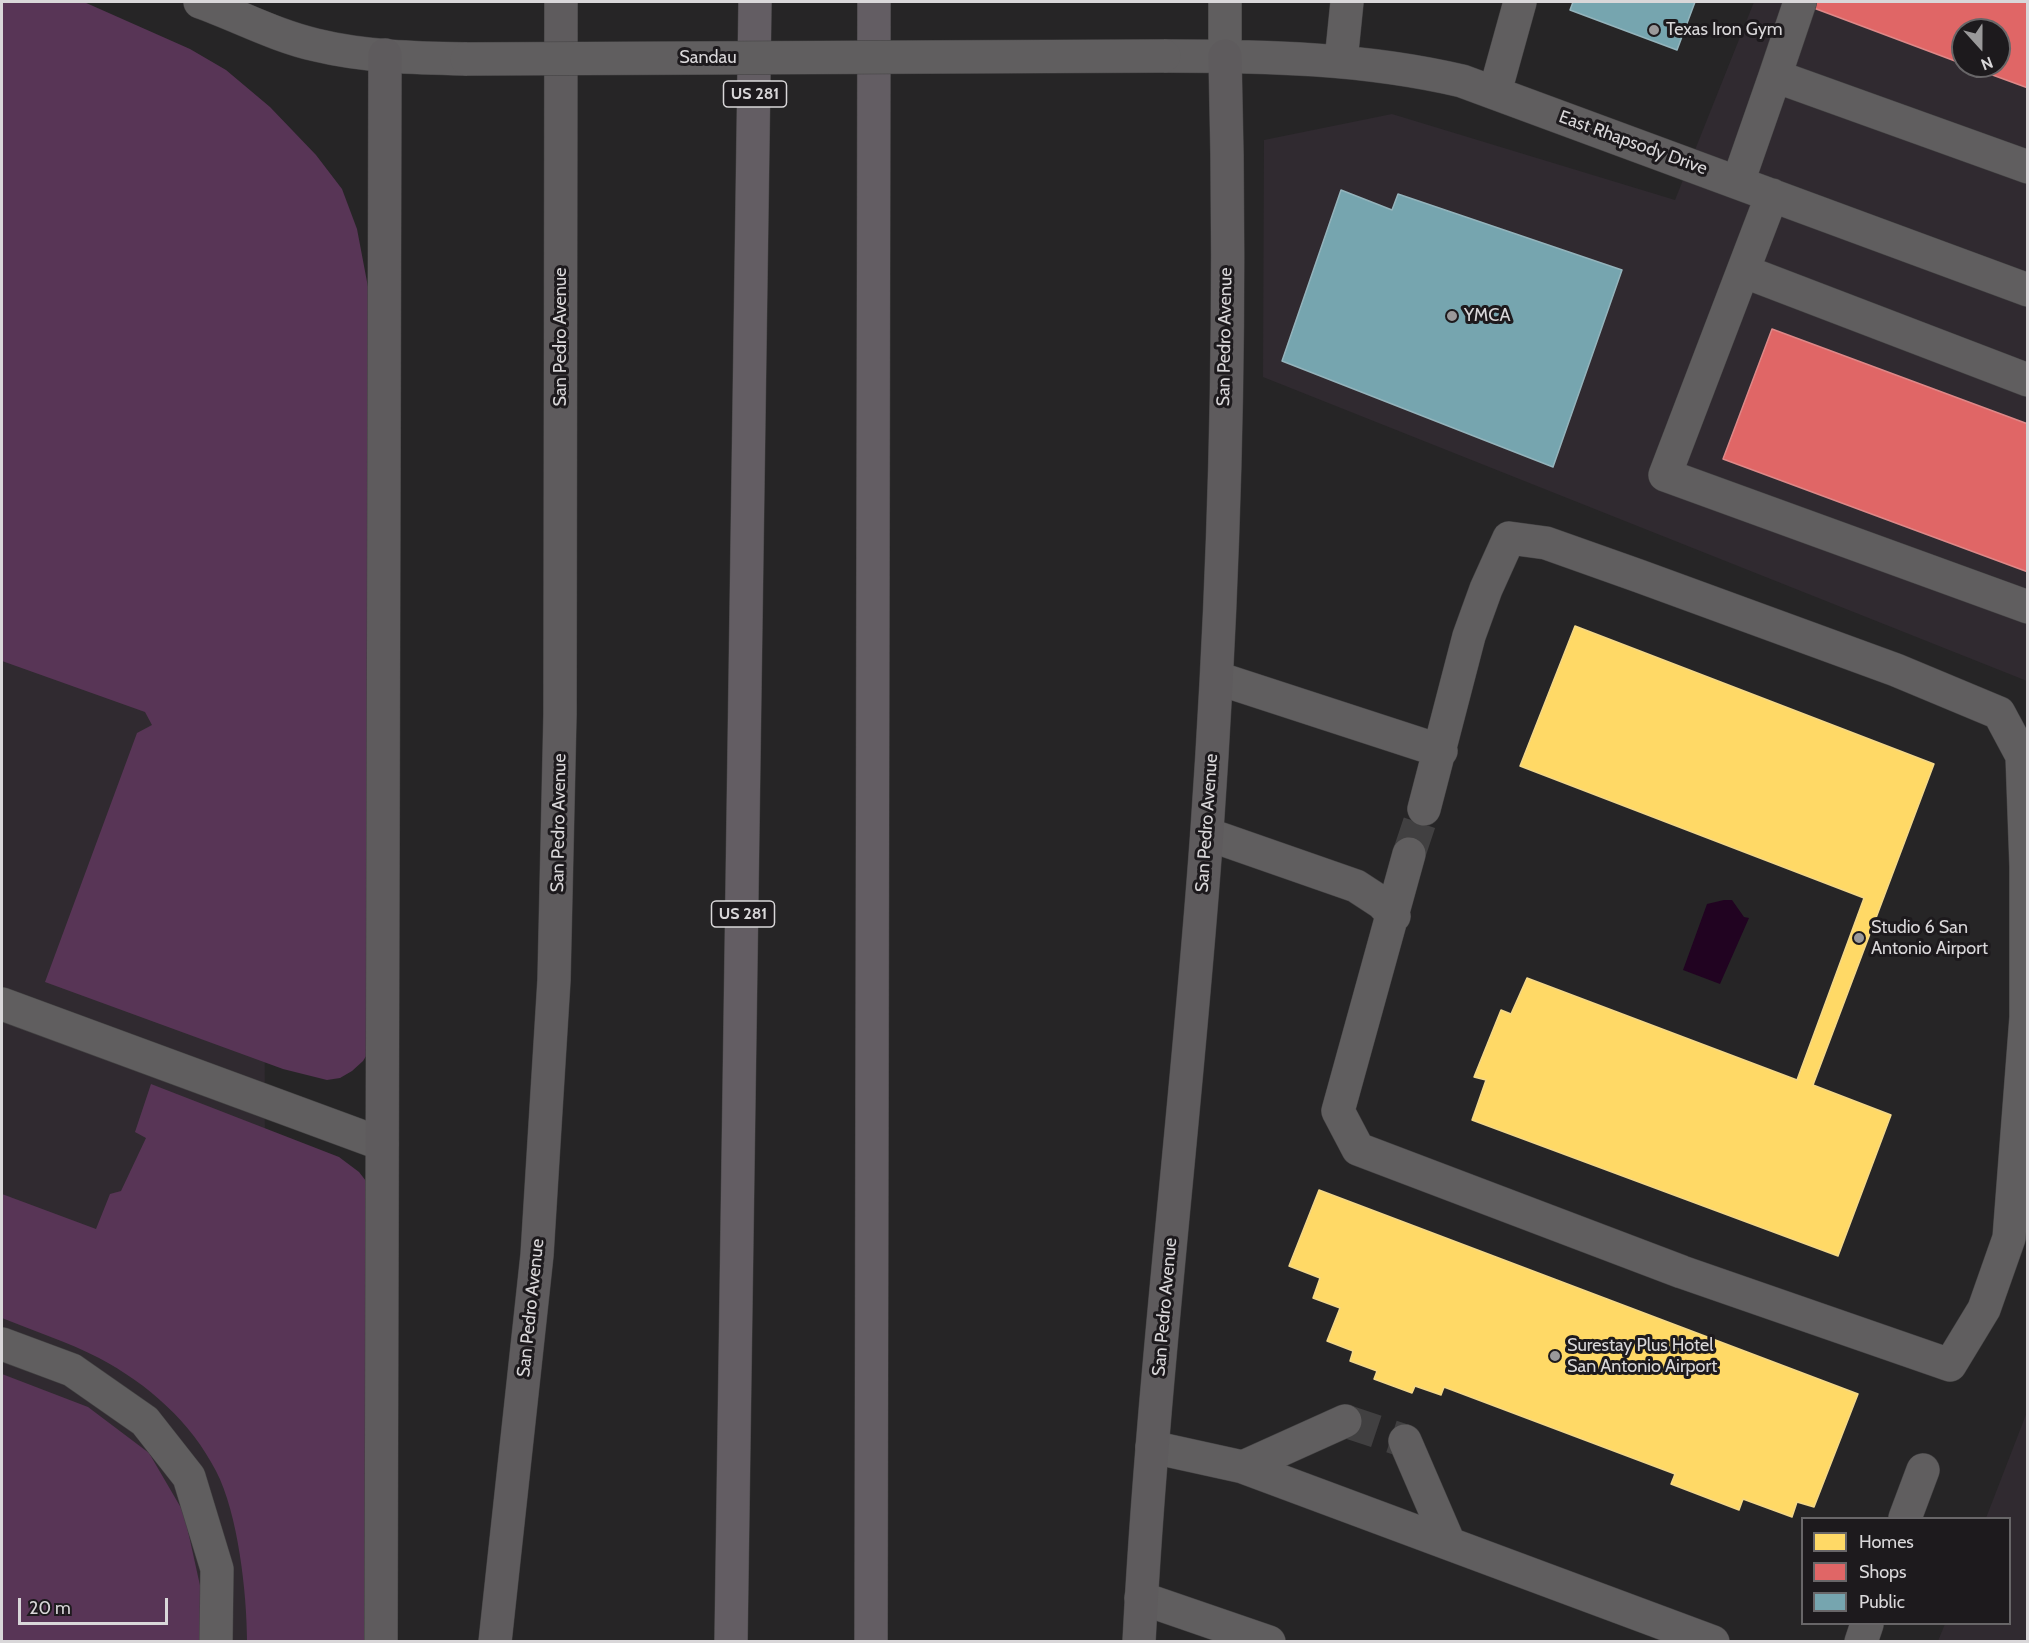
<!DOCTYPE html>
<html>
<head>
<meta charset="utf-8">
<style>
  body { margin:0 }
  #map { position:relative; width:2029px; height:1643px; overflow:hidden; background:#262526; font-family:Cabin,sans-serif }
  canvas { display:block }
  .frame { position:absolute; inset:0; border:3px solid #d9d7d9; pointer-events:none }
  .legend { position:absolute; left:1801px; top:1517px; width:210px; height:108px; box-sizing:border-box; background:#1d1a1d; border:2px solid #686668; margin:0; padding:8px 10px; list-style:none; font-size:18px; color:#d9d7d9 }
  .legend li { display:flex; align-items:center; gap:12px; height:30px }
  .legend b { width:30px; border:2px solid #686668 }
  .north { position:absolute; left:1951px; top:18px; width:60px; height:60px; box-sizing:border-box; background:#1d1a1d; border:2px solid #686668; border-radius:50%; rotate:159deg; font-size:16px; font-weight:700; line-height:24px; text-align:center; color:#d9d7d9 }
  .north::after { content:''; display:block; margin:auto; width:21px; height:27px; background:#9a999a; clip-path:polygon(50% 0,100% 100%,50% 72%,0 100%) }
  .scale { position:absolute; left:18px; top:1598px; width:150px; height:27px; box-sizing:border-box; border:3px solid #d9d7d9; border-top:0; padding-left:8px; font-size:18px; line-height:21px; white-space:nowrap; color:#d9d7d9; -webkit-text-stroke:4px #1d1a1d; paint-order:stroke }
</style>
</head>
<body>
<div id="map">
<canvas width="2029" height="1643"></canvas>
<div class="frame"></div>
<ul class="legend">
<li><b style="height:16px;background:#ffd966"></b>Homes</li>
<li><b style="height:16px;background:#e06666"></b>Shops</li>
<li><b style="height:16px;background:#76a5af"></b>Public</li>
</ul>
<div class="north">N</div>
<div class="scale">20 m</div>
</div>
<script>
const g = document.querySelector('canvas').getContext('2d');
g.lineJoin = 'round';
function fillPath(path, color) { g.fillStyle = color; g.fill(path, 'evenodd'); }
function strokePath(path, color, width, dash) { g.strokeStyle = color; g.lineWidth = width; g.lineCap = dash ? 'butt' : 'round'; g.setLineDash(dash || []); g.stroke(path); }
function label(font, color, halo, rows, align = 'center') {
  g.font = font + ' Cabin,sans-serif'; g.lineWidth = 6; g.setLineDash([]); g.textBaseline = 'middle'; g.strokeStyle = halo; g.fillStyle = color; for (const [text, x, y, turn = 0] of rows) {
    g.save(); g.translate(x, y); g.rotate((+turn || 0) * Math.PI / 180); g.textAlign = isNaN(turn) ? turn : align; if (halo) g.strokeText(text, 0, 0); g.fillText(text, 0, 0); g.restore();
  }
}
fillPath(new Path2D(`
  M 2,2 L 12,2 L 263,275 L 266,1641 L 2,1642 Z
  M 1754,2 L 2027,2 L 2027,681 L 1263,377 L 1264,140 L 1392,114 L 1675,200 ZM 1963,30 L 1999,30 L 1999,66 L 1963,66 Z
  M 2027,1412 L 2027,1641 L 1938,1641 L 1945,1624 L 2010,1624 L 2010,1518 L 1986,1518 Z`), '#302a30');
fillPath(new Path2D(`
  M 2,2 L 84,2 L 190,49 L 226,70 L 270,107 L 316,155 L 342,189 L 357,229 L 368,287 L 371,1048 L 363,1061 L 352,1071 L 340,1078 L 327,1080 L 283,1069 L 45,982 L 137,733 L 152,725 L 145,712 L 2,661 Z
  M 151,1084 L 339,1157 L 359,1172 L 366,1181 L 367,1641 L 247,1641 C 247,1594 238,1513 216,1471 C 191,1422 148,1384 99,1358 C 68,1342 34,1331 2,1318 L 2,1194 L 96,1229 L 110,1194 L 121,1191 L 146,1138 L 135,1132 Z
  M 2,1374 L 88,1407 L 149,1453 L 184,1513 L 201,1590 L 200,1641 L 2,1641 Z`), '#583556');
fillPath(new Path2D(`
  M 1724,900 L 1732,900 L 1744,917 L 1749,918 L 1720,984 L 1683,970 L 1707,904 Z`), '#210321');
const homes = new Path2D(`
  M 1575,626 L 1934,764 L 1813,1085 L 1891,1115 L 1838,1256 L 1472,1120 L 1486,1080 L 1474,1077 L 1501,1010 L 1511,1014 L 1527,978 L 1797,1080 L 1864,898 L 1520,766 Z
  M 1319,1190 L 1858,1394 L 1814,1507 L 1797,1502 L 1792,1517 L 1743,1499 L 1739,1510 L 1671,1484 L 1675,1474 L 1444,1387 L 1441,1395 L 1415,1386 L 1412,1393 L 1374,1379 L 1377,1371 L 1350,1361 L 1353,1351 L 1327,1341 L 1340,1308 L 1313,1298 L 1320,1278 L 1289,1266 Z`);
fillPath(homes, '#ffd966');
strokePath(homes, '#f4d888', 1.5);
const shops = new Path2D(`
  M 1813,2 L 2028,2 L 2028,88 L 1968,66 L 1999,66 L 1999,30 L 1963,30 L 1963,64 L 1811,7 Z
  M 1772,329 L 2028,424 L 2028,572 L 1723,459 Z`);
fillPath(shops, '#e06666');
strokePath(shops, '#de8888', 1.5);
const public = new Path2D(`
  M 1573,2 L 1695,2 L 1677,50 L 1570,10 Z
  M 1341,190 L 1392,210 L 1398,194 L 1622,270 L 1553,467 L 1282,361 Z`);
fillPath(public, '#76a5af');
strokePath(public, '#94b4bc', 1.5);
strokePath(new Path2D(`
  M 1409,854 L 1424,809
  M 1345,1421 L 1405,1441`), '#414041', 33, [33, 16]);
const minor = new Path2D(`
  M 200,2 C 239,16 276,36 316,45 C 365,57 417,58 467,59
  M 1164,56 C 1265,56 1364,58 1462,81 L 2028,290
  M 1225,56 L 1225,2
  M 1341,61 L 1347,2
  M 1775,76 L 1800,2
  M 1495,92 L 1520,2
  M 1738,182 L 1775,76 L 2028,167
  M 1772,195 L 1665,475 L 2028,607
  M 1743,271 L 2028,380
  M 1217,678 L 1441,751
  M 1207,834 L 1356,886 L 1382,903 L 1394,916
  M 1409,854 L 1338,1111 L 1358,1149 L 1682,1272 L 1950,1365 L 1984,1309 L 2009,1238 L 2026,1017 L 2026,867 L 2022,756 L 1999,713 L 1896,670 L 1639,576 L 1546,543 L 1509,538 L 1486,589 L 1469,636 L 1424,809
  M 2,1004 L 382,1144
  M 2,1344 L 72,1370 L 145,1421 L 189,1477 L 217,1569 L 216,1642
  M 1405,1441 L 1449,1543
  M 1152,1447 L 1243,1467 L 1713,1642
  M 1243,1467 L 1345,1421
  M 1905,1518 L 1923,1470
  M 1141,1598 L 1269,1642
  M 1861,1642 L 1867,1624`);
const major = new Path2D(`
  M 381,1642 L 385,55
  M 495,1642 L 537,1255 L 554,980 L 560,714 L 561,2
  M 1139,1642 C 1153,1370 1188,1101 1207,830 C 1225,573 1232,314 1225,56`);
const highway = new Path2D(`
  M 731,1642 L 755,2
  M 871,1642 L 874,2`);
strokePath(minor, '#434243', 34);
strokePath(major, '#434243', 34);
strokePath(highway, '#434243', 34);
strokePath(minor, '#605e5f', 33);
strokePath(major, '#5e5b5d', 33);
strokePath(highway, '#635d63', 33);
const minorBridge = new Path2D(`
  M 467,59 L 1164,56`);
strokePath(minorBridge, '#434243', 34, []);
strokePath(minorBridge, '#605e5f', 33);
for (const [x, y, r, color] of [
  [1654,30,6,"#9a999a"],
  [1452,316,6,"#9a999a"],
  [1859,938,6,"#9a999a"],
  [1555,1356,6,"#9a999a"]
]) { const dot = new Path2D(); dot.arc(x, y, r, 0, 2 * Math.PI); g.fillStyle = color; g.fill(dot); strokePath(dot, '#1d1a1d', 2); }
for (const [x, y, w] of [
  [755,94,63],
  [743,914,63]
]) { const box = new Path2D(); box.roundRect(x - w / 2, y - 13, w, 26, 4.5); g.fillStyle = '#1d1a1d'; g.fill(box); strokePath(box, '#d9d7d9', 1.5); }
label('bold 16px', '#d9d7d9', null, [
  ["US 281",755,94],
  ["US 281",743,914]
]);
label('18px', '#d9d7d9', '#1d1a1d', [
  ["Texas Iron Gym",1666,30],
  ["YMCA",1464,316],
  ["Studio 6 San",1871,928],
  ["Antonio Airport",1871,949],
  ["Surestay Plus Hotel",1567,1346],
  ["San Antonio Airport",1567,1367]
], 'left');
label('18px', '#d9d7d9', '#1d1a1d', [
  ["Sandau",708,58],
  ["East Rhapsody Drive",1633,143,20],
  ["San Pedro Avenue",561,337,-90],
  ["San Pedro Avenue",1225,337,-89],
  ["San Pedro Avenue",559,823,-89],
  ["San Pedro Avenue",1207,823,-86],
  ["San Pedro Avenue",1165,1307,-85],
  ["San Pedro Avenue",531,1308,-84]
]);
</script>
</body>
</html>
